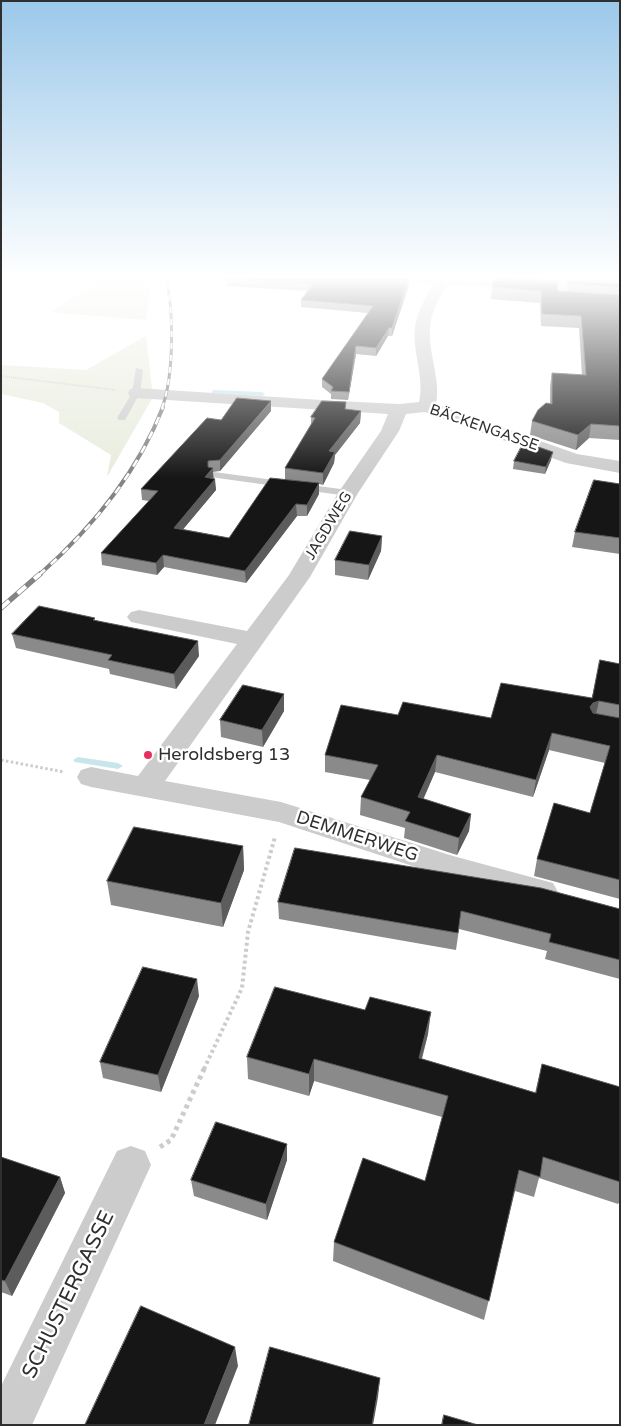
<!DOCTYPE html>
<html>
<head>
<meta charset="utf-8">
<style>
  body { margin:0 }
  #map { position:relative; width:621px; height:1426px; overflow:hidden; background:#fff; font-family:"Varela Round",sans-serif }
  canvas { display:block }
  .frame { position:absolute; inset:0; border:2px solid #2f2f2f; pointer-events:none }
</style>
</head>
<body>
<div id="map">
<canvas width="621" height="1426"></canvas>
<div class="frame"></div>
</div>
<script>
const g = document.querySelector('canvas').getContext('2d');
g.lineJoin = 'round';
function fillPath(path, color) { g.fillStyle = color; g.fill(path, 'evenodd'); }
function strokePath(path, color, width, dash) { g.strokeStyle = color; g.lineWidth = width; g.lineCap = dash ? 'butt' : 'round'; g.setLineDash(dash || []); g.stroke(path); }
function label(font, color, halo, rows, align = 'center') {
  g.font = font + ' "Varela Round",sans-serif'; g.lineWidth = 5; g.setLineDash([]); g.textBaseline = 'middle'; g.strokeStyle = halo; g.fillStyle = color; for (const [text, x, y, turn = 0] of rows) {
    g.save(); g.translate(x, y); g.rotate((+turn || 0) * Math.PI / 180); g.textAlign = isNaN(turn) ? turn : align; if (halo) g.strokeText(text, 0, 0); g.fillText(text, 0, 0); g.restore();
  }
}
fillPath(new Path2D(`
  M 103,278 L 151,278 L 146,320 L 51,312 Z
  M 146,336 L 153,397 L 107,477 L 111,455 L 59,423 L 59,412 L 43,403 L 1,394 L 1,365 L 86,370 Z`), '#e8ecdd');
fillPath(new Path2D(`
  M 214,390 L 262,392 L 265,394 L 262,396 L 212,393 L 212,391 Z
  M 78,757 L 118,763 L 123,766 L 118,769 L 75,762 L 73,760 Z`), '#c9e5ec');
strokePath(new Path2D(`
  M 1,376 L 115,390`), '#ccc', 2, [1, 1]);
strokePath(new Path2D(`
  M 1,760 L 64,772`), '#ccc', 3, [2.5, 2.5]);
strokePath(new Path2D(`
  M 204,1069 L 242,988 L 248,932 L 275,837`), '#ccc', 4, [3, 3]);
strokePath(new Path2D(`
  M 160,1147 L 171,1140 L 205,1067`), '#ccc', 5, [4, 4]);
fillPath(new Path2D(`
  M 136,368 L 143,370 L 140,393 L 125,420 L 119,420 L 117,418 L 132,393 Z
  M 214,472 L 348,490 L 353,493 L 348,496 L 210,477 L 210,473 Z`), '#ccc');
fillPath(new Path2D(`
  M 384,278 L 469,278 L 620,286 L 620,294 L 447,285 C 439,298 431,312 430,328 C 428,354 441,378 436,404 L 577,454 L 620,461 L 620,473 L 566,463 L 425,412 L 406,414 L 399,431 L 358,493 L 310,577 L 165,781 L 281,802 L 453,856 L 553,883 L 558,892 L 553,901 L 542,904 L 452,879 L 279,822 L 91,787 L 81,784 L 77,777 L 81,770 L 91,767 L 138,776 L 237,644 L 131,622 L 127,617 L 131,612 L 139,610 L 247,631 L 289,575 L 338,493 L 381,431 L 388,414 L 136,398 L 130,397 L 128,393 L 130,389 L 136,388 L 337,401 L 399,404 L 419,402 C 425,377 412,353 415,327 C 417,311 426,297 434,284 L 391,282 Z
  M 131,1146 L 145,1151 L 151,1165 L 32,1425 L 1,1425 L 1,1386 L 117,1151 Z`), '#ccc');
const railFar2 = new Path2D(`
  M 162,408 C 174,376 174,311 166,278`);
const railFar1 = new Path2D(`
  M 39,575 C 92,528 137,474 163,407`);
const rail = new Path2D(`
  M 1,608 L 40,574`);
strokePath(railFar2, '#848484', 3);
strokePath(railFar1, '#848484', 4);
strokePath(rail, '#848484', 5.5);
strokePath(railFar2, '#fff', 2, [6]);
strokePath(railFar1, '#fff', 2.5, [8]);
strokePath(rail, '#fff', 4, [11]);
fillPath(new Path2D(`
  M 409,278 L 409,285 L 392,336 L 388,336 L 376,356 L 356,354 L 348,400 L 331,399 L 331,394 L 322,387 L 322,379 L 368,313 L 301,307 L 301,300 L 308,291 L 226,286 L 226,279 Z
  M 506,278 L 620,278 L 620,440 L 589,438 L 576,450 L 530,435 L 532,421 L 550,404 L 550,386 L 552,373 L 582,375 L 579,328 L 541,326 L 540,303 L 491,299 L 492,287 L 557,289 L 559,291 L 567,292 L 568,281 L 604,283 Z
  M 346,409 L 361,411 L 360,423 L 335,455 L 334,463 L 323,485 L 319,484 L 319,494 L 307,516 L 297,516 L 246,583 L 164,567 L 157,575 L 102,565 L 101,553 L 149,501 L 142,500 L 141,489 L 271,411 L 220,471 L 213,472 L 216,490 L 183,529 L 229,538 L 285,479 L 285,468 L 311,424 L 311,417 Z
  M 551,460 L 545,474 L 513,469 L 514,461 Z
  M 620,484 L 620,554 L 572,547 L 575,532 Z
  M 382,536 L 381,551 L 368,580 L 335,575 L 335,560 Z
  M 95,618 L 95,620 L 199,656 L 176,689 L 110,674 L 109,669 L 16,648 L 12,634 Z
  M 600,660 L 620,664 L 620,899 L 534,876 L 537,859 L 590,813 L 605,763 L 549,750 L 533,797 L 435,772 L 423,799 L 471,814 L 469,831 L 457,855 L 404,838 L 405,828 L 360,815 L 361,797 L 370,780 L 325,772 L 325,755 L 398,715 L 491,718 L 592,698 Z
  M 284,711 L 263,747 L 221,737 L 220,720 Z
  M 243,846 L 244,870 L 223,927 L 111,905 L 107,881 Z
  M 278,902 L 620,909 L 620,979 L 545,959 L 547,951 L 459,929 L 456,950 L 279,919 Z
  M 199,996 L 161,1092 L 103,1078 L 100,1062 Z
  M 428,1034 L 422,1059 L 535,1093 L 542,1064 L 620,1087 L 620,1201 L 618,1204 L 539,1178 L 534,1197 L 515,1191 L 484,1320 L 333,1261 L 334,1242 L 425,1181 L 442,1117 L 314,1081 L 309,1096 L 248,1079 L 247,1057 Z
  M 1,1157 L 60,1177 L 65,1193 L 12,1296 L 1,1292 Z
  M 287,1160 L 267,1220 L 194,1196 L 191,1180 Z`), '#8a8a8a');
fillPath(new Path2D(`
  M 409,278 L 409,285 L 392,336 L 392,328 Z
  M 389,328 L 388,336 L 376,356 L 376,348 Z
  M 356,346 L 356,354 L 348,400 L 349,392 Z
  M 271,401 L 271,411 L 220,471 L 220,460 Z
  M 361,411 L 360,423 L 335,455 L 334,463 L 323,485 L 323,473 L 329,451 Z
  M 591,424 L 589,438 L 576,450 L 578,435 Z
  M 553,452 L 551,460 L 545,474 L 546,467 Z
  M 213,468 L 213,479 L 205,477 L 209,473 Z
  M 215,479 L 216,490 L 175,539 L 174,528 Z
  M 319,483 L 319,494 L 307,516 L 307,505 Z
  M 296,504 L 297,516 L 246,583 L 245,571 Z
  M 382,536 L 381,551 L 368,580 L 369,565 Z
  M 163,555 L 164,567 L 157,575 L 156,563 Z
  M 198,641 L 199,656 L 176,689 L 174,674 Z
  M 284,694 L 284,711 L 263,747 L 262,730 Z
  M 599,701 L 595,718 L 590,707 L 593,703 Z
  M 552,733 L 549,750 L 533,797 L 536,780 Z
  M 437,755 L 435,772 L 417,814 L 418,797 Z
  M 471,814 L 469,831 L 457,855 L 459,838 Z
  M 243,846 L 244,870 L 223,927 L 221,903 Z
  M 197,979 L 199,996 L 161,1092 L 158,1075 Z
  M 431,1012 L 428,1034 L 416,1079 L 419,1058 Z
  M 314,1059 L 314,1081 L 309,1096 L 309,1074 Z
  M 287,1144 L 287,1160 L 267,1220 L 266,1204 Z
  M 60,1177 L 65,1193 L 12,1296 L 5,1281 Z
  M 235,1347 L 238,1366 L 215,1425 L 204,1425 Z
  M 380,1378 L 378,1397 L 373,1425 L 372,1425 Z`), '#5c5c5c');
const building = new Path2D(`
  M 226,278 L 409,278 L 392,328 L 389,328 L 376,348 L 356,346 L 349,392 L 331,391 L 333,387 L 322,379 L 373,306 L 301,300 L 313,284 L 226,279 Z
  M 495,278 L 558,281 L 557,289 L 559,291 L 620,295 L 620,426 L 591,424 L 578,435 L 532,421 L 538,410 L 546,403 L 552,404 L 552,373 L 586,375 L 581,316 L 542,314 L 541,291 L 492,287 Z
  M 568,281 L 620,284 L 620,287 L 568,284 Z
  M 237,398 L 271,401 L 220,460 L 208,461 L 208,467 L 213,468 L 205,477 L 215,479 L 174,528 L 229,538 L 270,478 L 319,483 L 307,505 L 296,504 L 245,571 L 163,555 L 156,563 L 101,553 L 158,491 L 141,489 L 207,418 L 221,420 Z
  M 322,401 L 346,402 L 345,409 L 361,411 L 329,451 L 335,452 L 323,473 L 285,468 L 315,418 L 311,417 Z
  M 524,442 L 553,452 L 546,467 L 514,461 Z
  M 594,480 L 620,484 L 620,538 L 575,532 Z
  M 350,531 L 382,536 L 369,565 L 335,560 Z
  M 39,606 L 95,618 L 93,620 L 198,641 L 174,674 L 108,660 L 112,655 L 12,634 Z
  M 600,660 L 620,664 L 620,705 L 599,701 L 593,703 L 590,707 L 593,713 L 620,718 L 620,880 L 537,859 L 554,803 L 590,813 L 610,746 L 552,733 L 536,780 L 437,755 L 418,797 L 471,814 L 459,838 L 405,821 L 410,812 L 361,797 L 378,765 L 325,755 L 341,705 L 398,715 L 403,702 L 491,718 L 501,683 L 592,698 Z
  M 243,685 L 284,694 L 262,730 L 220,720 Z
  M 134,827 L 243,846 L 221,903 L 107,881 Z
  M 295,848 L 541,888 L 620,909 L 620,960 L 549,942 L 551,934 L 461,911 L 458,933 L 278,902 Z
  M 143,967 L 197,979 L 158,1075 L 100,1062 Z
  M 275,987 L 365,1010 L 370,997 L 431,1012 L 419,1058 L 536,1093 L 542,1064 L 620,1087 L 620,1182 L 543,1157 L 540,1177 L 519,1170 L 489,1301 L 334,1242 L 363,1158 L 425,1181 L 448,1096 L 314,1059 L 309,1074 L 247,1057 Z
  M 216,1122 L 287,1144 L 266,1204 L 191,1180 Z
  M 1,1157 L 60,1177 L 5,1281 L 1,1280 Z
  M 141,1306 L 235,1347 L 204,1425 L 85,1425 Z
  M 270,1347 L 380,1378 L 372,1425 L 249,1425 Z
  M 444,1415 L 478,1425 L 442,1425 Z`);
fillPath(building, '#161616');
strokePath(building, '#5c5c5c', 1);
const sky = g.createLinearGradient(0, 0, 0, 478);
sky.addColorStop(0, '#9bc8ea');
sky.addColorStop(0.58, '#fff');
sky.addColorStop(1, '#ffffff00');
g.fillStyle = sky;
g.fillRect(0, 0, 621, 478);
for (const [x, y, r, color] of [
  [148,755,5,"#e63160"]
]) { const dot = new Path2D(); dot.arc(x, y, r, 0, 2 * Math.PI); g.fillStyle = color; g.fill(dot); strokePath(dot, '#fff', 2); }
label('15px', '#2f2f2f', '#fff', [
  ["BÄCKENGASSE",484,428,19],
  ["JAGDWEG",329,526,-59]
]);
label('18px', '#2f2f2f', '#fff', [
  ["Heroldsberg 13",158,755]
], 'left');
label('18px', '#2f2f2f', '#fff', [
  ["DEMMERWEG",357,837,18]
]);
label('21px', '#2f2f2f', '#fff', [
  ["SCHUSTERGASSE",69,1295,-64]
]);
</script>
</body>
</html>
